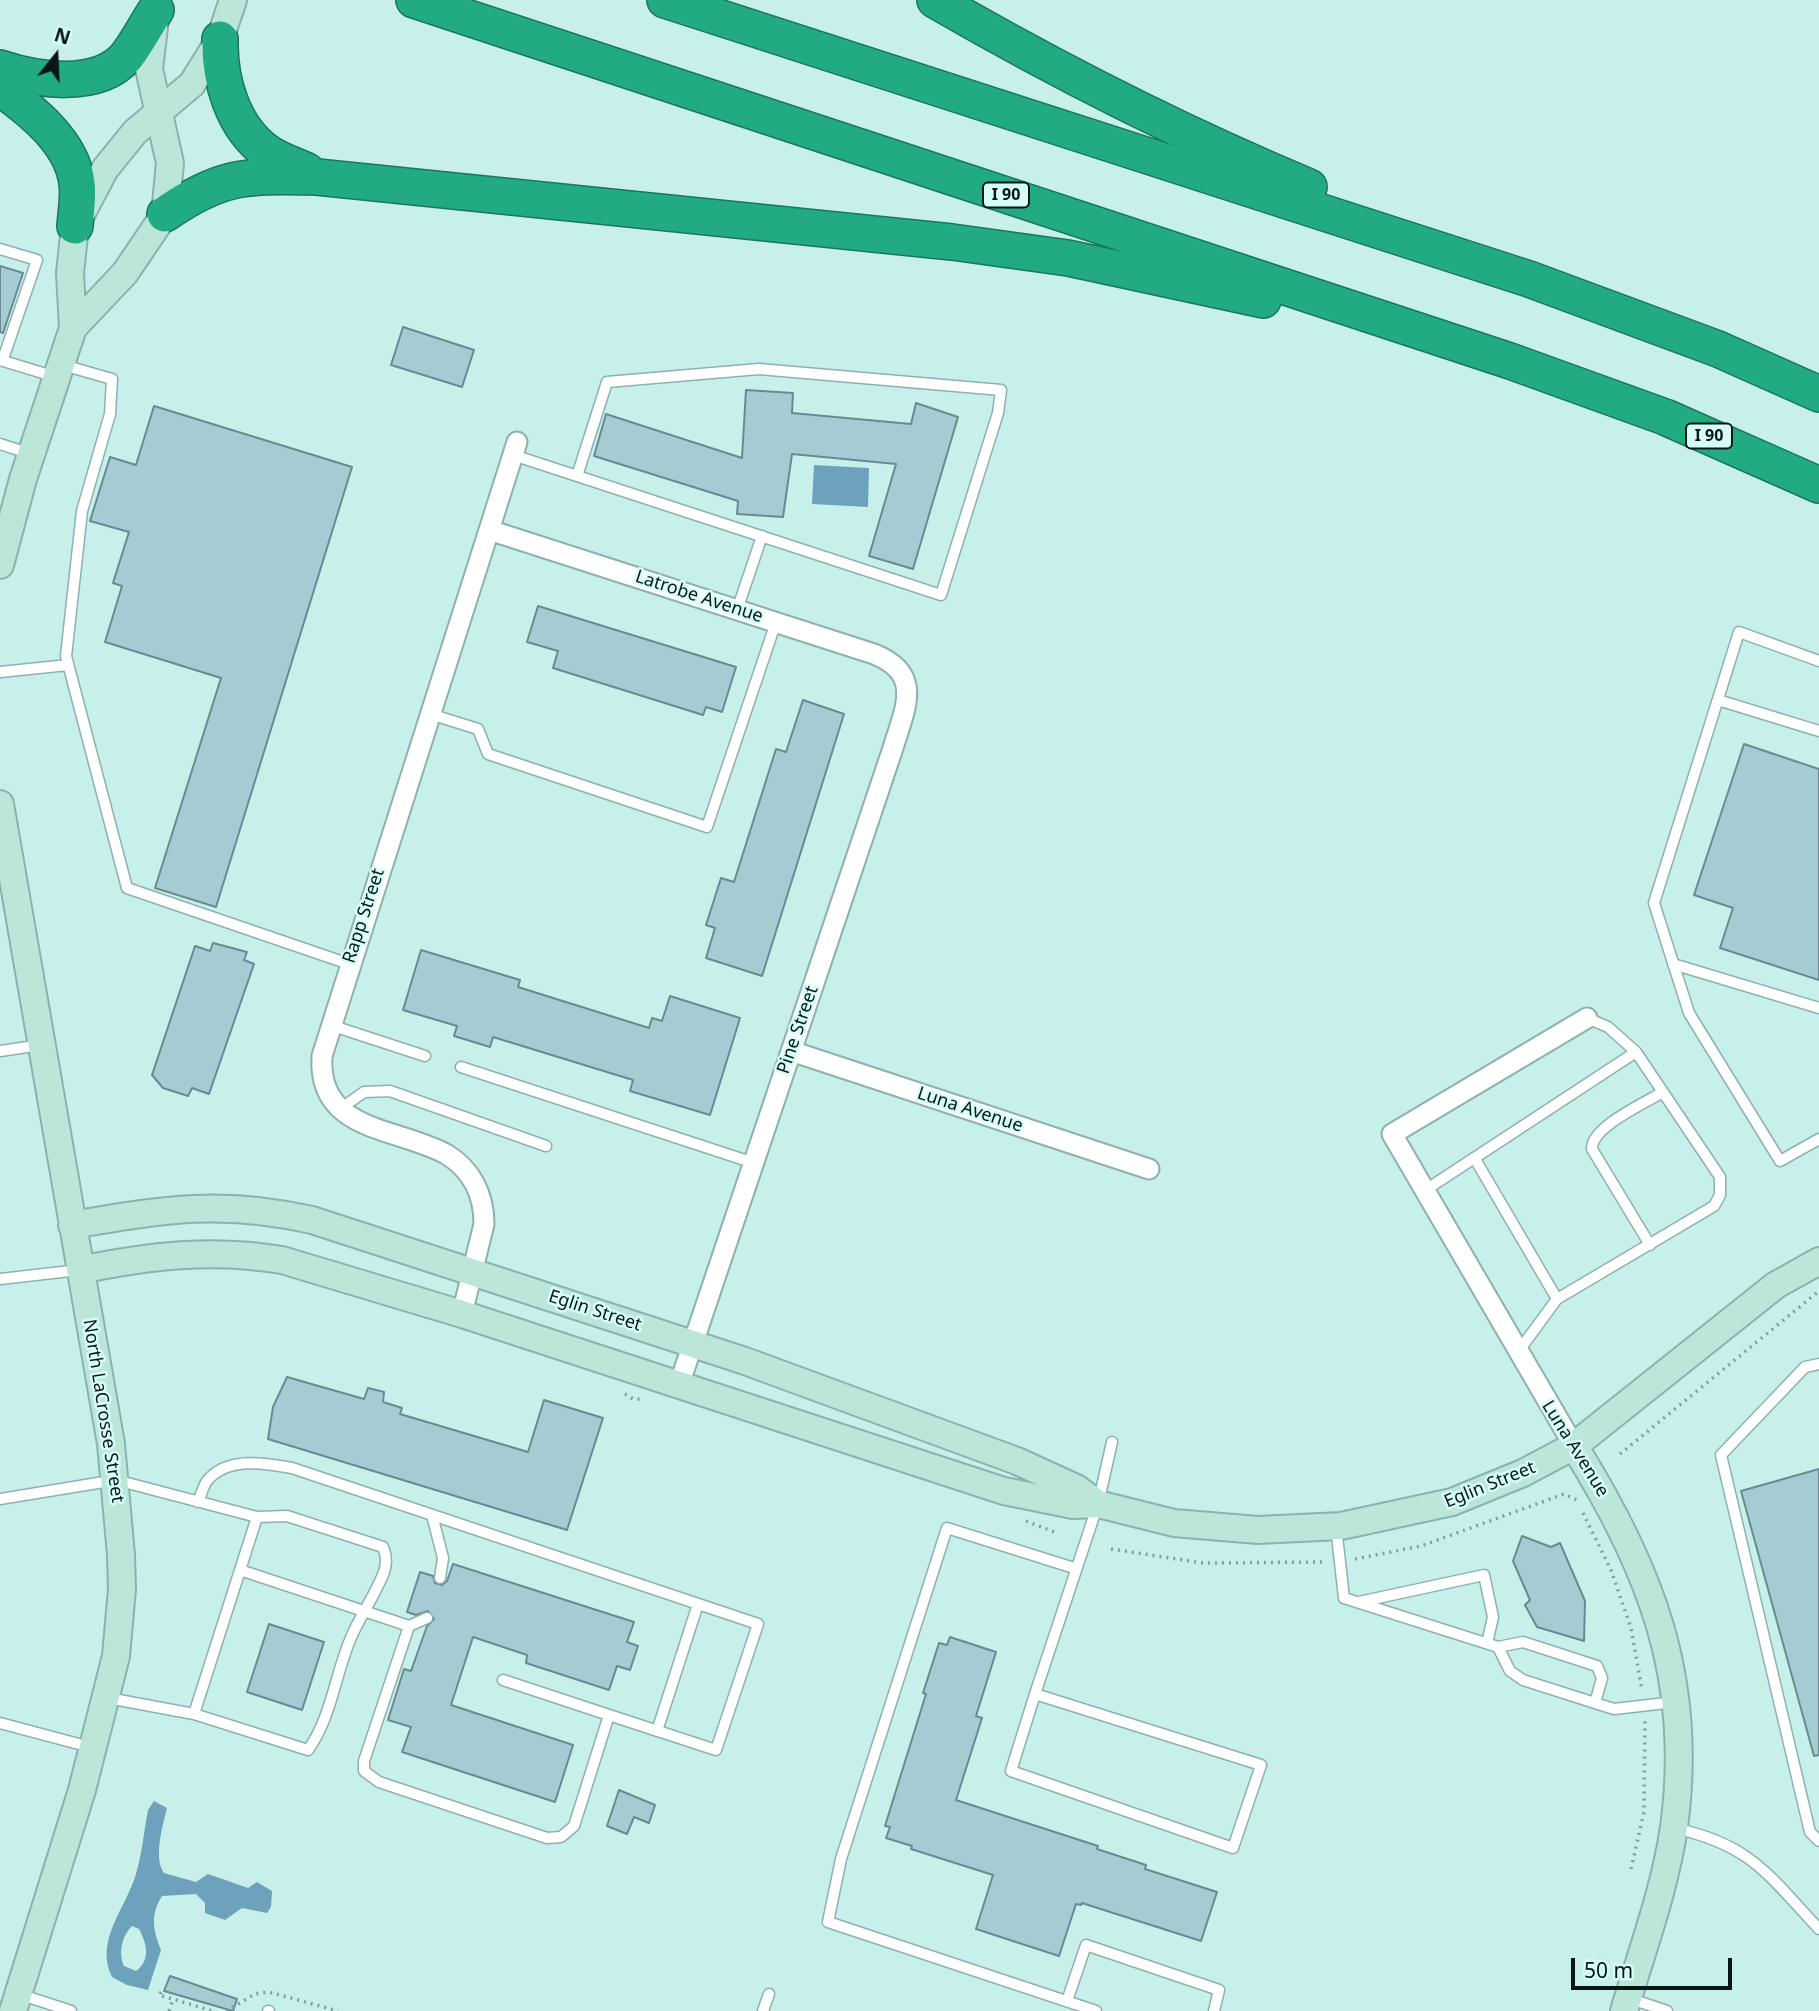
<!DOCTYPE html>
<html>
<head>
<meta charset="utf-8">
<style>
  body { margin:0 }
  #map { position:relative; width:1819px; height:2011px; overflow:hidden; background:#c8f0eb; font-family:"Noto Sans",sans-serif }
  canvas { display:block }
  .north { position:absolute; left:21px; top:21px; width:70px; height:70px; -webkit-text-stroke:5px #d5fdf9; paint-order:stroke; rotate:18deg; font-size:19px; font-weight:700; line-height:28px; text-align:center; color:#081716 }
  .north::after { content:''; display:block; margin:auto; width:24px; height:32px; background:#081716; clip-path:polygon(50% 0,100% 100%,50% 72%,0 100%) }
  .scale { position:absolute; left:1571px; top:1958px; width:161px; height:32px; box-sizing:border-box; border:4px solid #081716; border-top:0; padding-left:9px; font-size:21px; line-height:24px; white-space:nowrap; color:#081716; -webkit-text-stroke:5px #d5fdf9; paint-order:stroke }
</style>
</head>
<body>
<div id="map">
<canvas width="1819" height="2011"></canvas>
<div class="north">N</div>
<div class="scale">50 m</div>
</div>
<script>
const g = document.querySelector('canvas').getContext('2d');
g.lineJoin = 'round';
function fillPath(path, color) { g.fillStyle = color; g.fill(path, 'evenodd'); }
function strokePath(path, color, width, dash) { g.strokeStyle = color; g.lineWidth = width; g.lineCap = dash ? 'butt' : 'round'; g.setLineDash(dash || []); g.stroke(path); }
function label(font, color, halo, rows, align = 'center') {
  g.font = font + ' "Noto Sans",sans-serif'; g.lineWidth = 5; g.setLineDash([]); g.textBaseline = 'middle'; g.strokeStyle = halo; g.fillStyle = color; for (const [text, x, y, turn = 0] of rows) {
    g.save(); g.translate(x, y); g.rotate((+turn || 0) * Math.PI / 180); g.textAlign = isNaN(turn) ? turn : align; if (halo) g.strokeText(text, 0, 0); g.fillText(text, 0, 0); g.restore();
  }
}
fillPath(new Path2D(`
  M 814,465 L 869,468 L 868,507 L 812,504 Z
  M 154,1801 L 167,1808 C 163,1825 153,1858 164,1873 L 196,1882 L 208,1874 L 248,1888 L 257,1882 L 272,1891 L 271,1907 L 267,1913 L 242,1908 L 225,1920 L 205,1913 L 205,1903 L 196,1894 L 162,1896 C 150,1915 153,1930 161,1950 L 148,1990 L 127,1985 L 112,1977 C 94,1941 126,1908 136,1874 C 142,1854 144,1831 148,1810 ZM 132,1926 L 139,1929 C 147,1944 151,1960 136,1971 L 124,1966 C 118,1953 122,1936 132,1926 Z`), '#6ea1bb');
const building = new Path2D(`
  M 0,266 L 23,273 L 3,333 L 0,332 Z
  M 403,327 L 474,350 L 462,387 L 391,365 Z
  M 746,390 L 793,393 L 792,413 L 911,424 L 916,403 L 958,417 L 913,569 L 869,556 L 896,464 L 792,454 L 783,517 L 737,514 L 738,501 L 594,456 L 606,414 L 742,458 Z
  M 154,406 L 352,467 L 216,907 L 155,888 L 221,678 L 105,642 L 122,586 L 113,583 L 129,532 L 90,521 L 110,457 L 136,465 Z
  M 538,606 L 736,667 L 722,712 L 706,707 L 703,715 L 553,668 L 558,651 L 527,642 Z
  M 803,700 L 844,714 L 762,976 L 706,958 L 715,928 L 706,925 L 721,878 L 734,882 L 776,749 L 786,752 Z
  M 1744,744 L 1819,769 L 1819,980 L 1720,948 L 1733,908 L 1694,895 Z
  M 213,943 L 247,952 L 244,960 L 254,964 L 209,1094 L 192,1088 L 188,1096 L 163,1088 L 152,1075 L 195,946 L 210,951 Z
  M 421,950 L 520,980 L 518,987 L 649,1028 L 652,1018 L 662,1021 L 670,996 L 740,1018 L 710,1115 L 630,1091 L 633,1080 L 493,1037 L 490,1047 L 454,1036 L 457,1026 L 403,1010 Z
  M 287,1377 L 364,1399 L 368,1388 L 384,1392 L 383,1402 L 402,1408 L 400,1414 L 528,1452 L 544,1400 L 603,1418 L 567,1530 L 268,1439 L 273,1407 Z
  M 1819,1469 L 1819,1755 L 1814,1756 L 1741,1491 Z
  M 1522,1536 L 1551,1547 L 1560,1543 L 1585,1601 L 1584,1641 L 1537,1627 L 1525,1605 L 1530,1600 L 1513,1561 Z
  M 453,1564 L 634,1622 L 627,1642 L 638,1646 L 630,1670 L 617,1666 L 609,1690 L 526,1663 L 527,1655 L 473,1637 L 451,1705 L 573,1745 L 555,1802 L 402,1752 L 411,1727 L 388,1720 L 404,1669 L 411,1671 L 427,1626 L 434,1619 L 428,1611 L 416,1615 L 407,1612 L 420,1572 L 433,1576 L 435,1583 L 442,1585 L 447,1581 Z
  M 269,1624 L 324,1642 L 302,1710 L 247,1692 Z
  M 950,1637 L 996,1652 L 976,1716 L 982,1718 L 956,1800 L 1098,1846 L 1097,1849 L 1146,1865 L 1145,1869 L 1217,1892 L 1201,1941 L 1082,1903 L 1081,1905 L 1076,1904 L 1059,1956 L 976,1929 L 993,1875 L 911,1849 L 912,1846 L 886,1838 L 890,1827 L 885,1826 L 926,1694 L 923,1693 L 939,1643 L 947,1645 Z
  M 619,1790 L 655,1805 L 649,1823 L 634,1817 L 627,1834 L 607,1826 Z
  M 170,1976 L 237,1999 L 233,2011 L 164,1991 Z`);
fillPath(building, '#a6ccd3');
strokePath(building, '#678b91', 2);
const lane = new Path2D(`
  M 0,249 L 37,260 L 3,359
  M 0,360 L 56,377
  M 63,365 L 112,379 L 110,414 L 82,511 L 66,656 L 127,888 L 349,964
  M 0,444 L 31,454
  M 513,455 L 941,595 L 998,413 L 1001,390 L 759,369 L 607,382 L 577,476
  M 737,610 L 762,536
  M 1819,661 L 1739,632 L 1654,903 L 1689,1013 L 1780,1161 L 1819,1139
  M 0,672 L 68,665
  M 1718,700 L 1819,731
  M 430,714 L 478,729 L 488,754 L 707,827 L 776,622
  M 1673,964 L 1819,1008
  M 1587,1018 L 1608,1027 L 1636,1052
  M 330,1025 L 425,1056
  M 0,1051 L 41,1045
  M 461,1067 L 754,1163
  M 340,1109 L 364,1092 L 390,1091 L 546,1146
  M 1424,1191 L 1636,1052 L 1720,1177 L 1720,1195 L 1714,1206 L 1557,1299 L 1475,1159
  M 1650,1245 L 1592,1149 C 1591,1127 1645,1103 1663,1092
  M 0,1279 L 79,1270
  M 1518,1352 L 1557,1299
  M 1819,1364 L 1805,1367 L 1721,1455 L 1810,1832 L 1819,1841
  M 0,1499 L 116,1480 L 257,1517 L 287,1516 L 383,1547 C 387,1556 387,1563 384,1572 C 375,1596 359,1617 350,1640 C 335,1676 331,1718 308,1750 L 194,1714 L 108,1698
  M 198,1502 C 201,1496 203,1486 207,1481 C 227,1456 266,1463 292,1468 L 758,1624 L 716,1750 L 609,1715
  M 432,1515 L 443,1558 L 440,1578
  M 1336,1527 L 1344,1598 L 1498,1647 L 1510,1671 L 1523,1680 L 1595,1703 L 1614,1709 L 1675,1702
  M 1074,1568 L 947,1528 L 841,1859 L 828,1922 L 1096,2011
  M 240,1570 L 409,1626 L 364,1761 L 364,1771 L 379,1782 L 547,1838 L 561,1837 L 574,1826 L 609,1715 L 503,1680
  M 1359,1602 L 1484,1575 L 1493,1617 L 1487,1643
  M 409,1626 L 427,1618
  M 1498,1647 L 1523,1642 L 1597,1666 L 1602,1678 L 1595,1703
  M 1035,1694 L 1011,1771 L 1233,1848 L 1261,1765 L 1035,1694 L 1098,1504 L 1112,1442
  M 194,1714 L 257,1517
  M 0,1723 L 90,1747
  M 657,1731 L 698,1604
  M 1674,1828 C 1752,1845 1768,1875 1819,1929
  M 19,1994 L 71,2011
  M 1628,1998 L 1667,2011
  M 1067,2001 L 1086,1945 L 1219,1990 L 1214,2011
  M 268,2011 L 269,2011
  M 763,2011 L 769,1994`);
const street = new Path2D(`
  M 489,530 L 874,654 C 924,674 905,708 893,748 L 679,1385
  M 791,1051 L 1149,1169
  M 462,1314 L 484,1224 C 484,1194 471,1169 446,1154 C 396,1127 317,1132 322,1056 L 517,442
  M 1574,1446 L 1392,1134 L 1587,1018`);
const secondary = new Path2D(`
  M 73,328 L 125,273 L 165,214 L 170,163 L 149,69 L 155,19
  M 0,565 L 23,479 L 73,328 L 70,273 L 75,226 L 105,169 L 135,132 L 192,84 L 220,39 L 233,0
  M 0,804 L 111,1444 L 121,1555 L 122,1589 L 116,1656 L 82,1790 L 13,2011
  M 72,1225 C 161,1210 221,1199 312,1220 L 745,1361 L 1017,1461 L 1076,1488 L 1098,1504
  M 80,1270 C 148,1256 213,1248 282,1260 L 462,1314 L 1004,1491 L 1073,1505 L 1098,1504 L 1174,1523 L 1258,1530 L 1341,1526 L 1452,1502 L 1523,1473 L 1574,1446 L 1776,1285 L 1819,1261
  M 1574,1446 C 1651,1569 1694,1680 1674,1827 C 1665,1889 1642,1951 1624,2011`);
const highway = new Path2D(`
  M 414,0 L 1510,361 L 1665,417 L 1819,485
  M 665,0 L 1529,279 L 1718,349 L 1819,394
  M 935,0 C 1056,70 1180,133 1309,187
  M 220,39 C 219,79 232,127 267,152 C 278,160 294,165 307,171
  M 0,68 C 36,80 97,90 126,57 C 137,43 146,25 156,10
  M 0,88 C 31,110 72,142 77,183 C 79,196 76,213 75,226
  M 165,214 C 224,173 249,176 317,177 L 952,242 L 1068,258 L 1263,300`);
strokePath(lane, '#8cb2ad', 13);
strokePath(street, '#8cb2ad', 23);
strokePath(secondary, '#8cb2ad', 30);
strokePath(highway, '#19775c', 38);
strokePath(new Path2D(`
  M 625,1394 L 633,1399 L 640,1399
  M 1620,1454 L 1819,1291
  M 1583,1513 L 1611,1570 L 1631,1628 L 1642,1690
  M 1026,1521 L 1057,1533
  M 1111,1549 L 1203,1563 L 1326,1562
  M 1355,1559 L 1421,1546 L 1564,1494 L 1577,1500
  M 1631,1869 L 1644,1812 L 1645,1718
  M 161,1992 L 159,1995 L 213,2011
  M 169,2011 L 173,1999
  M 226,2011 L 255,1994 L 269,1992 L 338,2011`), '#809f9b', 3.5, [2, 5]);
strokePath(lane, '#fff', 10);
strokePath(street, '#fff', 19);
strokePath(secondary, '#bde6da', 26);
strokePath(highway, '#22ab82', 35);
for (const [x, y, w] of [
  [1006,195,46],
  [1709,436,46]
]) { const box = new Path2D(); box.roundRect(x - w / 2, y - 12.5, w, 25, 5); g.fillStyle = '#d5fdf9'; g.fill(box); strokePath(box, '#081716', 2); }
label('bold 16px', '#081716', null, [
  ["I 90",1006,195],
  ["I 90",1709,436]
]);
label('18px', '#081716', '#d5fdf9', [
  ["Latrobe Avenue",699,597,18],
  ["Rapp Street",364,916,-72],
  ["Pine Street",798,1030,-71],
  ["Luna Avenue",970,1110,18],
  ["Eglin Street",595,1311,18],
  ["North LaCrosse Street",103,1411,81],
  ["Luna Avenue",1575,1449,58],
  ["Eglin Street",1490,1485,-22]
]);
</script>
</body>
</html>
